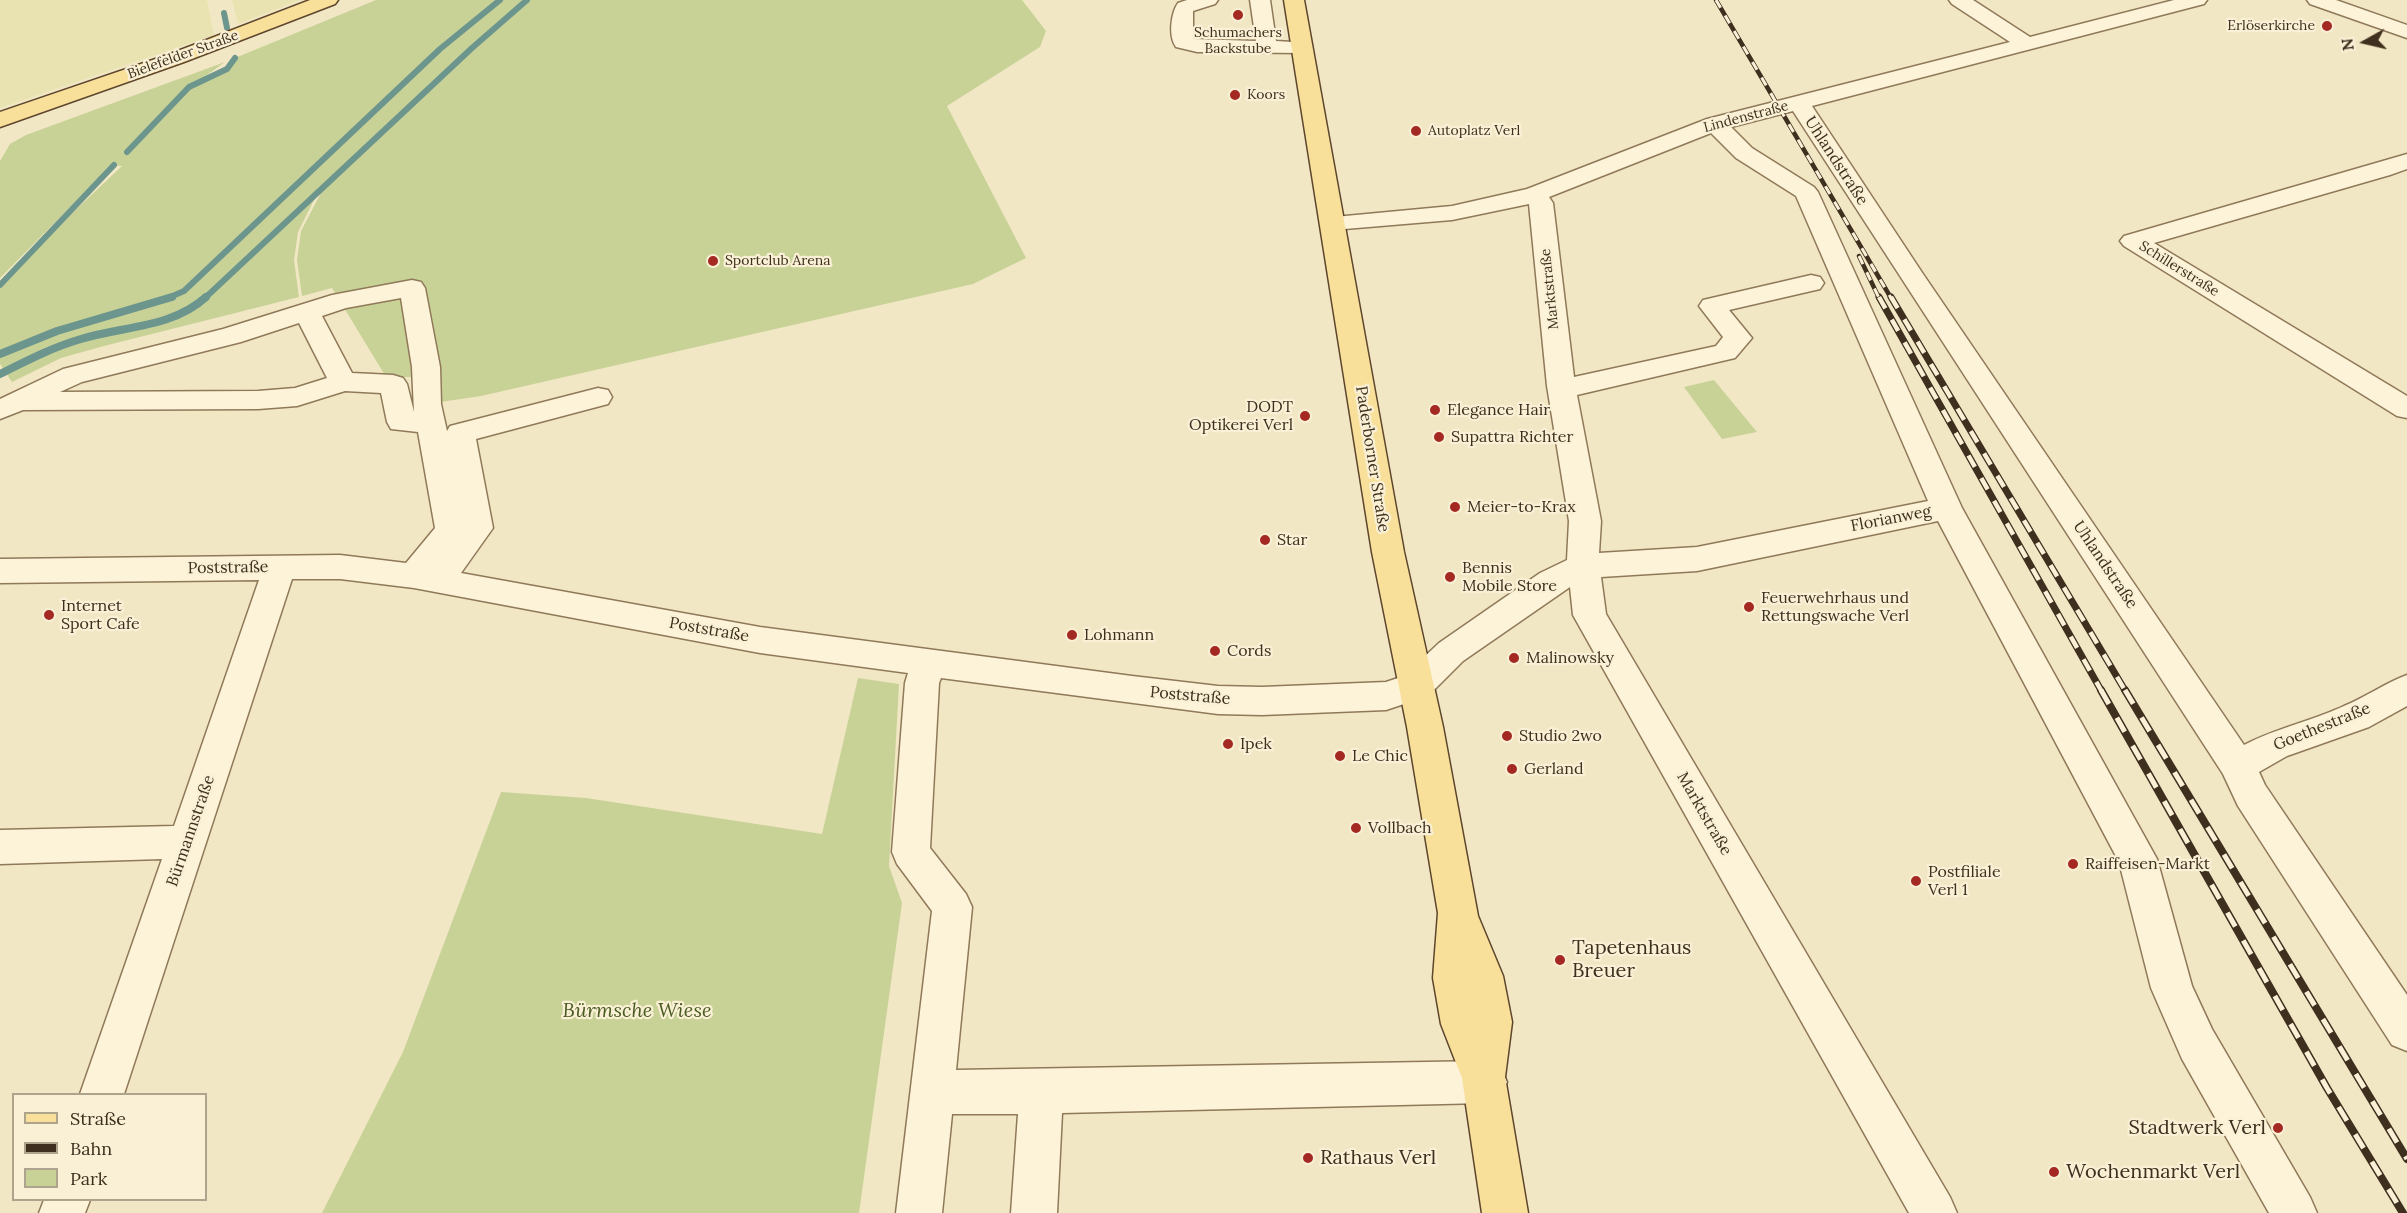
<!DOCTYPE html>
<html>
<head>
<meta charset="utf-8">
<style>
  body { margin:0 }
  #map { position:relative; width:2407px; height:1213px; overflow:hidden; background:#f2e7c5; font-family:Lora,serif }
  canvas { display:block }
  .legend { position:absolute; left:12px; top:1093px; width:195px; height:108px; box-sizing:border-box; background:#f9f0d5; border:2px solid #aea38c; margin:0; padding:8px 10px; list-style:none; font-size:18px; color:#3e2f1e }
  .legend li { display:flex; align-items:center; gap:12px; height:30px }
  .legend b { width:30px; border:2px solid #aea38c }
  .north { position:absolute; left:2335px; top:12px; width:60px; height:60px; -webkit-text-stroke:4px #f9f0d5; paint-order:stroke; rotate:262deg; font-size:16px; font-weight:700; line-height:24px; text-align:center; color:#3e2f1e }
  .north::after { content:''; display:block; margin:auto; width:21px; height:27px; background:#3e2f1e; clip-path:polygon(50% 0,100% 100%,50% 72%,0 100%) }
</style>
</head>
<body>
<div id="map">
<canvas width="2407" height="1213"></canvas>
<ul class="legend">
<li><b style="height:8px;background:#f8e09a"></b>Straße</li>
<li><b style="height:8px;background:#3e2f1e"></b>Bahn</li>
<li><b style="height:16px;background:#c8d297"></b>Park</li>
</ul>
<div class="north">N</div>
</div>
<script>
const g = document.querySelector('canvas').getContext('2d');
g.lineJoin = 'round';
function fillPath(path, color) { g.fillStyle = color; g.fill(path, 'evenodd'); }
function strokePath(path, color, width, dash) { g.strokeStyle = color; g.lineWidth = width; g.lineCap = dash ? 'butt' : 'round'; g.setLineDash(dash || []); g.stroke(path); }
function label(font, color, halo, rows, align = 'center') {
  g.font = font + ' Lora,serif'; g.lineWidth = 4.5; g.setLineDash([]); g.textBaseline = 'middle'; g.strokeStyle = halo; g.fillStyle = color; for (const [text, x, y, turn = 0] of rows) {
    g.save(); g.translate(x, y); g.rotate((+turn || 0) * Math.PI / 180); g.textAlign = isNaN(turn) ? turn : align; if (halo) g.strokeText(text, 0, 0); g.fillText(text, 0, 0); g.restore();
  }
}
fillPath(new Path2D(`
  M 0,0 L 207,0 L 214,35 L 0,108 Z
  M 232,0 L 300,0 L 238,24 Z`), '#e9e3b1');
fillPath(new Path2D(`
  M 376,0 L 525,0 L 318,192 L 298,232 L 294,260 L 299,297 L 104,346 L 61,358 L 12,382 L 0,364 L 0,281 L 122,166 L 112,165 L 0,278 L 0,161 L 10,144 L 26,135 L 225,62 L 196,83 L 227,69 L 235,58 Z
  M 528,0 L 1022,0 L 1046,31 L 1040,47 L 947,106 L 1026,258 L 973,284 L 481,396 L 427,404 L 414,377 L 386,377 L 332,288 L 302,296 L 297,260 L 301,231 L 322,191 Z
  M 1714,380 L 1757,432 L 1722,439 L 1684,387 Z
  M 858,678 L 899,684 L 889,866 L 902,903 L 859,1213 L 322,1213 L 403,1052 L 501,792 L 586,798 L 822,834 Z`), '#c8d297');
strokePath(new Path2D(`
  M 224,13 L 227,28
  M 127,152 L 189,87 L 227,69 L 235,58
  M 0,285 L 114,165
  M 168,298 L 184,291 L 440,49 L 500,0
  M 205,298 L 472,48 L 527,0`), '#6c958d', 6);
strokePath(new Path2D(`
  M 0,354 L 57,331 L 172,297
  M 0,374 C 26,361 53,347 81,339 C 123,326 172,328 206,297`), '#6c958d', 8);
const minor = new Path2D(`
  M 1187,0 L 1218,0 L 1215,4 L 1193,11 L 1193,39 L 1256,41 L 1250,0 L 1270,0 L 1276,41 L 1309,43 L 1312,47 L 1309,51 L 1302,53 L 1197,52 L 1176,47 C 1168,36 1171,13 1178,3 Z
  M 1949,0 L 1973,0 L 2030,37 L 2174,0 L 2207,0 L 2204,4 L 1812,106 L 1921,271 L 2244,745 C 2276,728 2312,721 2344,706 C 2366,697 2385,683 2407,675 L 2407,706 L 2369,727 L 2287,756 L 2259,772 L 2265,785 L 2407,995 L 2407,1051 L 2392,1045 L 2238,806 L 2223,774 L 1793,111 L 1731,127 L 1752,148 L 1814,187 L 1818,192 L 1962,508 L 2157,859 L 2192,986 L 2212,1029 L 2310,1197 L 2317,1213 L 2269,1213 L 2182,1059 L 2151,988 L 2119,862 L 1938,521 L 1697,571 L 1601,577 L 1606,614 L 1950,1197 L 1957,1213 L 1909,1213 L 1573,615 L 1570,587 L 1463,661 L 1428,696 L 1386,710 L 1262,715 L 1218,714 L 941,678 L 939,683 L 930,848 L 966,894 L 972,907 L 956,1070 L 1485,1061 L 1500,1067 L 1507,1082 L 1500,1097 L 1485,1103 L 1062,1113 L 1057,1213 L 1011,1213 L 1018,1114 L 952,1114 L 942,1213 L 896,1213 L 932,911 L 897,864 L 892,852 L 905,683 L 908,673 L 760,653 L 414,588 L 340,579 L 292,579 L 124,1094 L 80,1094 L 162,859 L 0,864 L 0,830 L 174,826 L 259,580 L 0,583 L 0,559 L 340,555 L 406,563 L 435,528 L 418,432 L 391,429 L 387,422 L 381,393 L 345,391 L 297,406 L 258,409 L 23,410 L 0,419 L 0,399 L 63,369 L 223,329 L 332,295 L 412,280 L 421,282 L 425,288 L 440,367 L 441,404 L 447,431 L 450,426 L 598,388 L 608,390 L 612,397 L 608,404 L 476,439 L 493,528 L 461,573 L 760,627 L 1132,676 L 1218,686 L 1262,687 L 1386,682 L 1404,676 L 1439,643 L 1540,573 L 1567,560 L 1569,521 L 1547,386 L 1529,204 L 1452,220 L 1333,230 L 1324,228 L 1321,223 L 1324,218 L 1452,206 L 1527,189 L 1707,119 L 2010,42 L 1952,4 ZM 1711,133 L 1736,158 L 1796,196 L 1928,501 L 1697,547 L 1599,553 L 1601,521 L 1577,395 L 1735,358 L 1752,338 L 1729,310 L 1820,289 L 1824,283 L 1820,277 L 1811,275 L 1703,300 L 1699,306 L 1723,337 L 1716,346 L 1574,377 L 1553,203 L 1549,197 ZM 401,298 L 412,367 L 414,412 L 407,384 L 403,378 L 393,375 L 352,373 L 322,316 L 346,308 ZM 299,323 L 327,378 L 295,388 L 258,391 L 60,392 L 82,382 L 241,342 Z
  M 2307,0 L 2336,0 L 2407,25 L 2407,38 L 2310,4 Z
  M 2407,154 L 2407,169 L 2390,175 L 2154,243 L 2407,396 L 2407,418 L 2397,416 L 2124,246 L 2120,241 L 2124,236 Z
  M 44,1200 L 90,1200 L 85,1213 L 39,1213 Z`);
const major = new Path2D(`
  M 310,0 L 338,0 L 335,4 L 184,62 L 0,127 L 0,112 L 170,54 Z
  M 1284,0 L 1304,0 L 1404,552 L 1443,727 L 1478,916 L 1503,976 L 1512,1022 L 1505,1077 L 1528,1213 L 1482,1213 L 1462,1078 L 1441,1024 L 1433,978 L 1438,913 L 1407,727 L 1372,552 Z`);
strokePath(minor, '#8f7959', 3);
strokePath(major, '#5d462d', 3);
fillPath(minor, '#fcf3d9');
fillPath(major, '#f8e09a');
const railFar2 = new Path2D(`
  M 1716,0 L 1891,298
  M 1859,256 L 1879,298`);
const railFar1 = new Path2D(`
  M 1879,297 L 2102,692
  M 1891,297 L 2126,692`);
const rail = new Path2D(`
  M 2101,690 L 2327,1088 L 2403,1213
  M 2125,690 L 2407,1159`);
strokePath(railFar2, '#3e2f1e', 4.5);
strokePath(railFar1, '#3e2f1e', 7);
strokePath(rail, '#3e2f1e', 8);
strokePath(railFar2, '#f9f0d5', 3, [9]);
strokePath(railFar1, '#f9f0d5', 4.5, [13]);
strokePath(rail, '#f9f0d5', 5, [16]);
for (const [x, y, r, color] of [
  [1238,15,6,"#a42923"],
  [2327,26,6,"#a42923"],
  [1235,95,6,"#a42923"],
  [1416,131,6,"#a42923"],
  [713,261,6,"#a42923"],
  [1435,410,6,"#a42923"],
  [1305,416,6,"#a42923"],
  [1439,437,6,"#a42923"],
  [1455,507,6,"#a42923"],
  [1265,540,6,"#a42923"],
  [1450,577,6,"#a42923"],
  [1749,607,6,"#a42923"],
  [49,615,6,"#a42923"],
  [1072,635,6,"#a42923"],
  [1215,651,6,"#a42923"],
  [1514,658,6,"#a42923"],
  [1507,736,6,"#a42923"],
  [1228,744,6,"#a42923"],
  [1340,756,6,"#a42923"],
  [1512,769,6,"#a42923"],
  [1356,828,6,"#a42923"],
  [2073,864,6,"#a42923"],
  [1916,881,6,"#a42923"],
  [1560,960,6,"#a42923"],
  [2278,1128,6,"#a42923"],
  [1308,1158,6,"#a42923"],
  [2054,1172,6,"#a42923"]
]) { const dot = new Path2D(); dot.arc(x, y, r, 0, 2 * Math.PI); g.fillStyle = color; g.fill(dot); strokePath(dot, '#f9f0d5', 2); }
label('14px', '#3e2f1e', '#f9f0d5', [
  ["Erlöserkirche",2315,26,"right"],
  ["Schumachers",1238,33,"center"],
  ["Backstube",1238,49,"center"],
  ["Koors",1247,95],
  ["Autoplatz Verl",1428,131],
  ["Sportclub Arena",725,261]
], 'left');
label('14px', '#3e2f1e', '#f9f0d5', [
  ["Bielefelder Straße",183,55,-20],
  ["Lindenstraße",1746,117,-15],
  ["Schillerstraße",2179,269,32],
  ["Marktstraße",1550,289,-96]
]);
label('16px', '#3e2f1e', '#f9f0d5', [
  ["Uhlandstraße",1836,161,57],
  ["Paderborner Straße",1372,459,81],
  ["Florianweg",1891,519,-11],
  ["Uhlandstraße",2105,565,56],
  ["Poststraße",228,568,-1],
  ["Poststraße",709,630,10],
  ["Poststraße",1190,696,5],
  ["Goethestraße",2322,727,-22],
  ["Marktstraße",1704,814,60],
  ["Bürmannstraße",191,831,-71]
]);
label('16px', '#3e2f1e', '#f9f0d5', [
  ["DODT",1293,407,"right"],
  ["Optikerei Verl",1293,425,"right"],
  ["Elegance Hair",1447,410],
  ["Supattra Richter",1451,437],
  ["Meier-to-Krax",1467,507],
  ["Star",1277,540],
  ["Bennis",1462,568],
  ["Mobile Store",1462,586],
  ["Feuerwehrhaus und",1761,598],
  ["Rettungswache Verl",1761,616],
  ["Internet",61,606],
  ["Sport Cafe",61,624],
  ["Lohmann",1084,635],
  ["Cords",1227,651],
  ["Malinowsky",1526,658],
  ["Studio 2wo",1519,736],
  ["Ipek",1240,744],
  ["Le Chic",1352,756],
  ["Gerland",1524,769],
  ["Vollbach",1368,828],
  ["Raiffeisen-Markt",2085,864],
  ["Postfiliale",1928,872],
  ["Verl 1",1928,890]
], 'left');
label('20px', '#3e2f1e', '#f9f0d5', [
  ["Tapetenhaus",1572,948],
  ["Breuer",1572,971],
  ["Stadtwerk Verl",2266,1128,"right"],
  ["Rathaus Verl",1320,1158],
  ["Wochenmarkt Verl",2066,1172]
], 'left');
label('italic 20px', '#4b5c23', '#f9f0d5', [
  ["Bürmsche Wiese",637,1011]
]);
</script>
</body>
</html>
